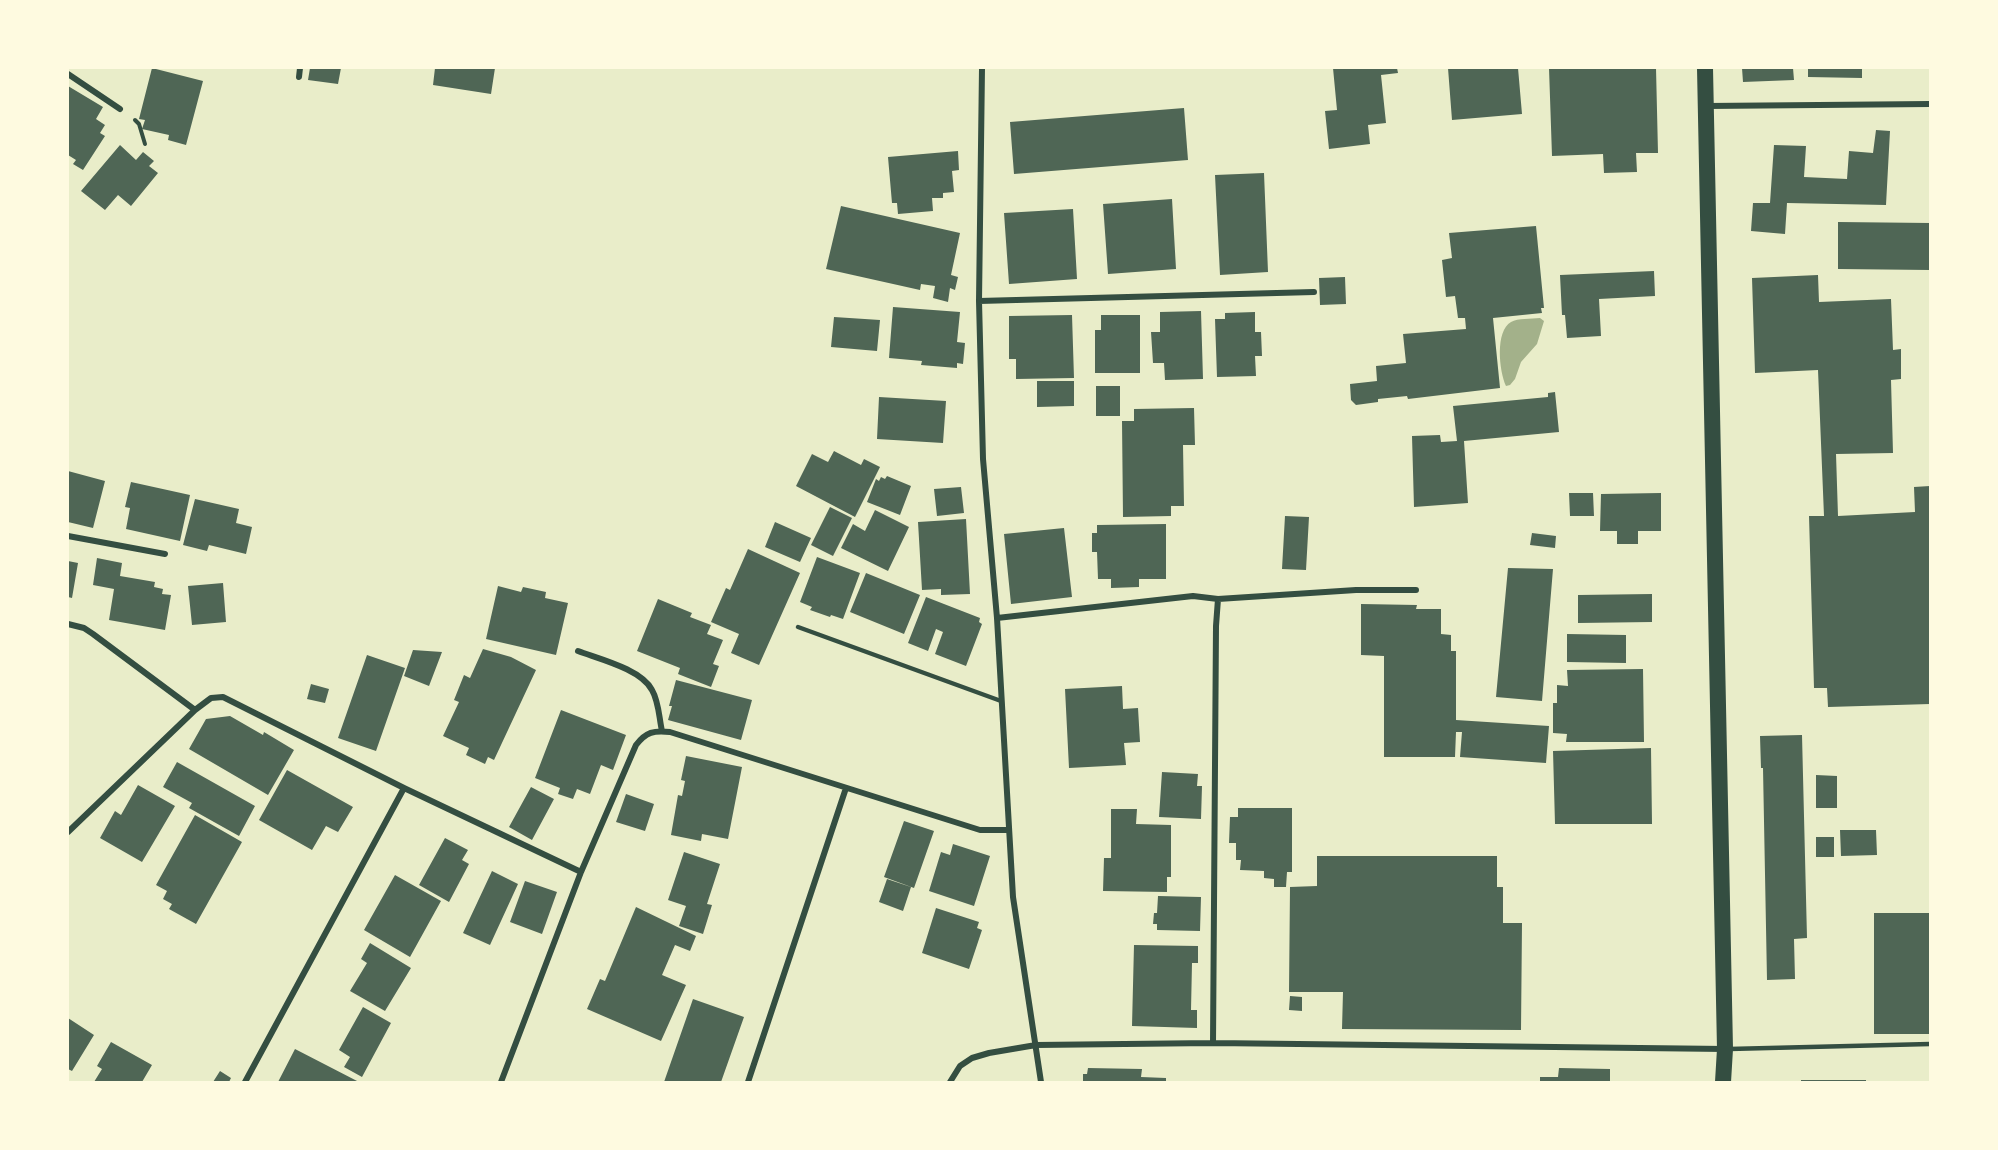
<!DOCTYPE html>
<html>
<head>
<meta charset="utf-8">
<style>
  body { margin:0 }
  #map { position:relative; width:1998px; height:1150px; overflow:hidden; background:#e9edc9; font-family:"Golos Text",sans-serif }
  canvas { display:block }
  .frame { position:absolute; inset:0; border:69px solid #fefae0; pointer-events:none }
</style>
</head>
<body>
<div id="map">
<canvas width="1998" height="1150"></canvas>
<div class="frame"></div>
</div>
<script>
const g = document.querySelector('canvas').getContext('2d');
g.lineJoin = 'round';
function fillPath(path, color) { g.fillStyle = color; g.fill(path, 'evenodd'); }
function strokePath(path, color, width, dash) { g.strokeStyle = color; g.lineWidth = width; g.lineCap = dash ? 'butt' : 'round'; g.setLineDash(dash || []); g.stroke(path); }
fillPath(new Path2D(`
  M 1540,318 L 1544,321 L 1537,344 L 1521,362 L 1515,379 L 1510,385 L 1506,386 C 1499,371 1495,331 1511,322 C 1518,318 1531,319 1540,318 Z`), '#a3b18a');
fillPath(new Path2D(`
  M 152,68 L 203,81 L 186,145 L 168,140 L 169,135 L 142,129 L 145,120 L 139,119 Z
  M 310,68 L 341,68 L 338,84 L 308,80 Z
  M 435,68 L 495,68 L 491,94 L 433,85 Z
  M 1333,68 L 1397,68 L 1398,73 L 1381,75 L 1386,123 L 1368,125 L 1370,144 L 1329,149 L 1325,111 L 1337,110 Z
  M 1448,68 L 1518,68 L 1522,114 L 1452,120 Z
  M 1549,68 L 1656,68 L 1658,153 L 1636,153 L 1637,172 L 1604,173 L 1603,154 L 1552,156 Z
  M 1742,68 L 1793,68 L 1794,80 L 1743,82 Z
  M 1808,68 L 1862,68 L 1862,78 L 1808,77 Z
  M 68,86 L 103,107 L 96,119 L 105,125 L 100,133 L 105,136 L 83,170 L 73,164 L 76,160 L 68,155 Z
  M 1184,108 L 1188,160 L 1014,174 L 1010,122 Z
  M 1876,130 L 1890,131 L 1886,205 L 1787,203 L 1785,234 L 1751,231 L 1753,203 L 1770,203 L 1774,145 L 1806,146 L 1804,177 L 1847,179 L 1849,151 L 1873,153 Z
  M 120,145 L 136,160 L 143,152 L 154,161 L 149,166 L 158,173 L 131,206 L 118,195 L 105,210 L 81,191 Z
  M 958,151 L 959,170 L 952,171 L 954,192 L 943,193 L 943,198 L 932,198 L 933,211 L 898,214 L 897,203 L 892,203 L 888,157 Z
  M 1264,173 L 1268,272 L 1220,275 L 1215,175 Z
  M 1172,199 L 1176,269 L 1108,274 L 1103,204 Z
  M 841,206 L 960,233 L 951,275 L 958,277 L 955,290 L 950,288 L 948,302 L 933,298 L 935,286 L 921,284 L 920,290 L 826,269 Z
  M 1073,209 L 1077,279 L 1009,284 L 1004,213 Z
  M 1838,222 L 1930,223 L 1930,270 L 1838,269 Z
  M 1536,226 L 1544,308 L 1541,308 L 1542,313 L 1493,318 L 1500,388 L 1408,399 L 1407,396 L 1378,399 L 1378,402 L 1356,405 L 1351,400 L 1350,384 L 1377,381 L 1376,366 L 1406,363 L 1403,334 L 1466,329 L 1465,318 L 1458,318 L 1455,296 L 1446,297 L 1442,260 L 1452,258 L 1449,233 Z
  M 1654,271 L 1655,296 L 1599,299 L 1601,336 L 1567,338 L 1565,315 L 1562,315 L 1560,275 Z
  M 1818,275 L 1819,302 L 1891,299 L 1893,350 L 1901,349 L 1901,379 L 1891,380 L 1893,453 L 1836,454 L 1838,516 L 1915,512 L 1914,487 L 1930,486 L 1930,704 L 1828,707 L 1827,688 L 1814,688 L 1809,516 L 1824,516 L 1818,370 L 1755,373 L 1752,278 Z
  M 1345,277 L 1346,304 L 1320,305 L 1319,278 Z
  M 893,307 L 960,312 L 957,342 L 965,343 L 963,364 L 957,363 L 957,368 L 921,365 L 922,361 L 889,358 Z
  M 1201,311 L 1203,379 L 1165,380 L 1164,363 L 1153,363 L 1151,332 L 1160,332 L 1160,312 Z
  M 1255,312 L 1255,332 L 1261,332 L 1262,356 L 1255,356 L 1256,376 L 1217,377 L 1215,319 L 1225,319 L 1225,313 Z
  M 1072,315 L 1074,378 L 1016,379 L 1016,359 L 1009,359 L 1009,316 Z
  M 1101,315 L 1140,315 L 1140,373 L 1095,373 L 1095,330 L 1101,330 Z
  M 834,317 L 880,320 L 877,351 L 831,347 Z
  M 1037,381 L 1074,381 L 1074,406 L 1037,407 Z
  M 1096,386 L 1120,386 L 1120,416 L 1096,416 Z
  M 1555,392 L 1559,432 L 1464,441 L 1468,503 L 1414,507 L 1412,436 L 1440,435 L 1441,442 L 1457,441 L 1453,406 L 1548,397 L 1548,393 Z
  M 879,397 L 946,401 L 943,443 L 877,439 Z
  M 1194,408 L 1195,445 L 1183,445 L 1184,506 L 1171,506 L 1171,516 L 1123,517 L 1122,421 L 1134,421 L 1134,409 Z
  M 834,451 L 861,465 L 864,459 L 880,467 L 855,517 L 796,486 L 812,454 L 828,462 Z
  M 68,471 L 105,481 L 93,528 L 68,522 Z
  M 887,476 L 911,486 L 900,515 L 867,502 L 876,479 L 879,481 L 881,477 L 885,479 Z
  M 131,482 L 190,495 L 180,541 L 126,529 L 130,508 L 125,507 Z
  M 961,487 L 964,513 L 937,516 L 934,489 Z
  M 1569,493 L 1593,493 L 1594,516 L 1570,516 Z
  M 1661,493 L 1661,531 L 1638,531 L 1638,544 L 1617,544 L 1617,531 L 1600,531 L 1601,494 Z
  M 195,499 L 239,509 L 236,523 L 252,527 L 246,554 L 209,545 L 207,551 L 183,545 Z
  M 830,507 L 852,518 L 833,556 L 811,545 Z
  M 875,510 L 909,527 L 888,571 L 841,548 L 853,524 L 865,531 Z
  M 1285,516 L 1309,517 L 1306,570 L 1282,569 Z
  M 966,519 L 970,594 L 941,595 L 941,589 L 922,590 L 918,522 Z
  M 775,522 L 811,538 L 800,562 L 765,547 Z
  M 1166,524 L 1166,579 L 1139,579 L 1139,587 L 1111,588 L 1111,579 L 1098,579 L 1097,552 L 1092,552 L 1092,533 L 1097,533 L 1097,525 Z
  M 1064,528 L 1072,597 L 1011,604 L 1004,534 Z
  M 1532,533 L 1556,536 L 1555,548 L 1530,545 Z
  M 748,549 L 800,573 L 759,665 L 731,653 L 739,634 L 711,622 L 726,588 L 730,590 Z
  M 817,557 L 860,573 L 843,619 L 831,615 L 830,617 L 810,610 L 812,607 L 800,602 Z
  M 97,558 L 122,563 L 120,576 L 155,582 L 154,587 L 163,589 L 162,594 L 171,595 L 165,630 L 109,620 L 114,589 L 93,585 Z
  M 68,561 L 78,563 L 72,598 L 68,597 Z
  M 1508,568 L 1553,569 L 1542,701 L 1496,697 Z
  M 866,573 L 920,595 L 904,634 L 850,612 Z
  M 223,583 L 226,622 L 192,625 L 188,586 Z
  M 498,586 L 521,592 L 523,587 L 546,592 L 545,598 L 568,603 L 556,655 L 486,639 Z
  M 1652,594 L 1652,622 L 1578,623 L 1578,595 Z
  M 926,597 L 980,618 L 979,622 L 982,624 L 966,666 L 935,654 L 943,632 L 936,629 L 928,651 L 908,643 Z
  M 658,599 L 692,613 L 690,617 L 711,625 L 707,634 L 723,640 L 713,664 L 719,666 L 711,687 L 678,674 L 680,668 L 637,651 Z
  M 1361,604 L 1417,605 L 1416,609 L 1441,609 L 1441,634 L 1451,635 L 1451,651 L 1456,651 L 1456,720 L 1549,726 L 1546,763 L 1460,757 L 1462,732 L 1456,732 L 1455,757 L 1384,757 L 1384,656 L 1361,655 Z
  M 1567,634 L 1626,635 L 1626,663 L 1567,662 Z
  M 483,649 L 511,657 L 536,670 L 494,760 L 488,757 L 485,764 L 466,755 L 469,748 L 443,736 L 459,702 L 454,700 L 464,675 L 470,678 Z
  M 413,650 L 442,652 L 429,686 L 404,676 Z
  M 367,655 L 405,668 L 376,751 L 338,738 Z
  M 1643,669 L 1644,742 L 1566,742 L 1567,734 L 1553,733 L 1553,703 L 1557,703 L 1557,685 L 1568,686 L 1567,670 Z
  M 676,680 L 752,700 L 741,740 L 668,720 L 672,706 L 669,706 Z
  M 311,684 L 329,689 L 325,703 L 307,699 Z
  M 1122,686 L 1123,709 L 1138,708 L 1140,742 L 1124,743 L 1126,765 L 1069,768 L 1065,689 Z
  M 561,710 L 626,735 L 613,770 L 601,765 L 590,794 L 577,789 L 573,799 L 558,794 L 560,788 L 535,778 Z
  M 230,716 L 263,735 L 264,732 L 294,750 L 268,795 L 189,749 L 206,719 Z
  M 1802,735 L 1807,938 L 1794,939 L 1795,979 L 1767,980 L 1763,768 L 1761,768 L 1760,736 Z
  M 1651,748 L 1652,824 L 1555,824 L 1553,751 Z
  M 686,756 L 742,767 L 728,839 L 702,834 L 701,841 L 671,835 L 678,795 L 682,796 L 685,781 L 681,780 Z
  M 177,762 L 255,806 L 239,836 L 189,808 L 192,803 L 163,787 Z
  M 287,770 L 353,807 L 338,832 L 326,826 L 312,850 L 259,820 Z
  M 1162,772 L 1198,774 L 1197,786 L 1202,786 L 1201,819 L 1159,817 Z
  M 1816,775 L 1837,776 L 1837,808 L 1816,808 Z
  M 138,785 L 175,806 L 142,862 L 100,838 L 115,811 L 121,815 Z
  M 531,787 L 554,799 L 532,840 L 509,827 Z
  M 626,794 L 654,804 L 645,831 L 616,822 Z
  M 1238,808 L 1292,808 L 1292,872 L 1287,872 L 1286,887 L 1274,887 L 1274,879 L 1264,878 L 1264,871 L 1240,870 L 1241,860 L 1236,860 L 1236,843 L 1229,843 L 1230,817 L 1238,817 Z
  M 1111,809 L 1137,809 L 1136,824 L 1171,825 L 1171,877 L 1167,877 L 1167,892 L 1103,891 L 1104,858 L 1111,858 Z
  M 195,815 L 242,842 L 196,924 L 169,909 L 172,904 L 163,899 L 167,891 L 156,885 Z
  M 904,821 L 934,831 L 914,888 L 884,877 Z
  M 1840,830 L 1876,830 L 1877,855 L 1841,856 Z
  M 1816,837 L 1834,837 L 1834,857 L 1816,857 Z
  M 445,838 L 468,850 L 462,860 L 469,864 L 449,902 L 419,885 Z
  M 953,844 L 990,856 L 974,906 L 929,891 L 941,852 L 950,855 Z
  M 684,852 L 720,864 L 707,904 L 712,905 L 703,934 L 679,926 L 686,906 L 668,900 Z
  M 1317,856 L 1497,856 L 1497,887 L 1503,887 L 1503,923 L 1522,923 L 1521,1030 L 1342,1029 L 1343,992 L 1289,992 L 1290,887 L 1317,886 Z
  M 492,871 L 518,884 L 490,945 L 463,933 Z
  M 395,875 L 441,901 L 410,957 L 364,930 Z
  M 887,879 L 911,887 L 903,911 L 879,902 Z
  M 525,881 L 557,892 L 542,934 L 510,922 Z
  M 1158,896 L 1201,897 L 1200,931 L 1157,930 L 1157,924 L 1153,924 L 1154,913 L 1157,913 Z
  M 636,907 L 696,936 L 690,951 L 675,945 L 662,975 L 686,985 L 661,1041 L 587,1009 L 600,979 L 605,981 Z
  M 936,908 L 979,922 L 977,928 L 982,930 L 969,969 L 922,953 Z
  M 1874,913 L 1930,913 L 1930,1034 L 1874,1034 Z
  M 370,943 L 411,968 L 385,1011 L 350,991 L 367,963 L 361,959 Z
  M 1134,945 L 1198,946 L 1198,963 L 1192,963 L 1191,1010 L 1197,1010 L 1197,1028 L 1132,1026 Z
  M 1290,996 L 1302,997 L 1302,1011 L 1289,1010 Z
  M 693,999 L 744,1017 L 721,1082 L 664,1082 Z
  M 363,1007 L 391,1023 L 362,1077 L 344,1067 L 350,1057 L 339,1050 Z
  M 68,1018 L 94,1035 L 72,1071 L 68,1069 Z
  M 111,1042 L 152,1065 L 142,1082 L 94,1082 L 102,1069 L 97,1066 Z
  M 295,1049 L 359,1082 L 278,1082 Z
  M 1088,1068 L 1142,1069 L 1141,1077 L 1166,1078 L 1166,1082 L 1083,1082 L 1083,1074 L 1087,1074 Z
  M 1559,1068 L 1610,1069 L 1610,1082 L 1540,1082 L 1540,1077 L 1558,1077 Z
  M 220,1071 L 231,1078 L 229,1082 L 213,1082 Z
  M 1801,1080 L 1866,1080 L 1866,1082 L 1801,1082 Z`), '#4f6655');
strokePath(new Path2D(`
  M 135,120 L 139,124 L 145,144`), '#344e41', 4);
strokePath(new Path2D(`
  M 798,627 L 1001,701
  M 1729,1049 L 1930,1044`), '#344e41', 4.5);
strokePath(new Path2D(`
  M 982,68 L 979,301 L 983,459 L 997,618 L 1013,897 L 1041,1082
  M 68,74 L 120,109
  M 299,77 L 300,68
  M 1707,106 L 1930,104
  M 979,301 L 1314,292
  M 68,536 L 165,554
  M 997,618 L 1193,596 L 1218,599 L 1356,590 L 1416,590
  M 68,624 L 84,628 L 93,634 L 195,710
  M 578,651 C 599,659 641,669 652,690 C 659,702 659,718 662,731
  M 68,832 L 195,710 L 211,698 L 223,697 L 404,788 L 581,872
  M 1213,1043 L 1216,626 L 1218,599
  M 245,1082 L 404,788
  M 501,1082 L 581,872 L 636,745 C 646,732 654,730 670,732 L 980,830 L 1009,830
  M 748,1082 L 846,788
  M 950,1082 L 960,1066 L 972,1058 L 989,1053 L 1036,1045 L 1213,1043 L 1725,1049`), '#344e41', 6);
strokePath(new Path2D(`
  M 1705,68 L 1725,1049 L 1723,1082`), '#344e41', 16);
</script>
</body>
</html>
